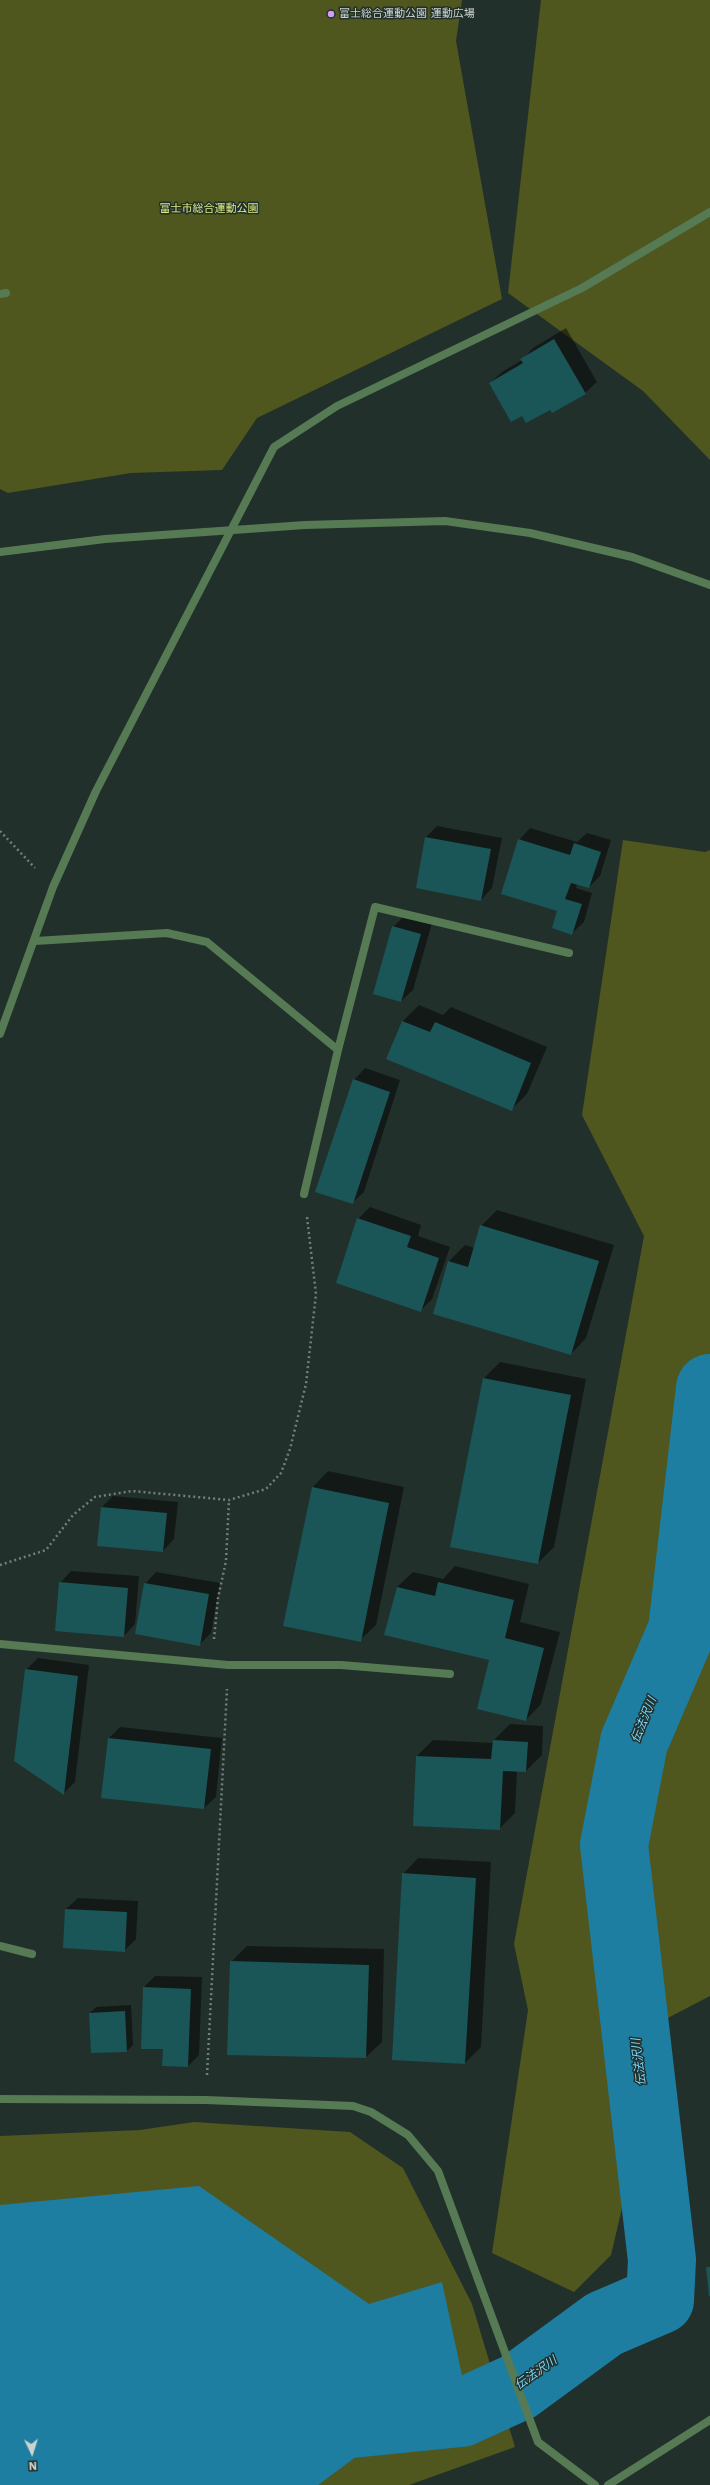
<!DOCTYPE html>
<html>
<head>
<meta charset="utf-8">
<style>
	body { margin:0 }
	#map { position:relative; width:710px; height:2485px; overflow:hidden; background:#22302b; font-family:"Work Sans",sans-serif }
	canvas { display:block }
	.north { position:absolute; left:12px; top:2433px; width:40px; height:40px; -webkit-text-stroke:3px #22302b; paint-order:stroke; rotate:176deg; font-size:11px; font-weight:700; line-height:16px; text-align:center; color:#cbd3d0 }
	.north::after { content:''; display:block; margin:auto; width:14px; height:18px; background:#cbd3d0; clip-path:polygon(50% 0,100% 100%,50% 72%,0 100%) }
</style>
</head>
<body>
<div id="map">
<canvas width="710" height="2485"></canvas>
<div class="north">N</div>
</div>
<script>
const context = document.querySelector('canvas').getContext('2d');
context.lineJoin = 'round';
function fill(path, color) { context.fillStyle = color; context.fill(path, 'evenodd'); }
const poly = rows => new Path2D(rows.map(r => 'M' + r).join(''));
function strokePath(path, color, width, dash) { context.strokeStyle = color; context.lineWidth = width; context.lineCap = dash ? 'butt' : 'round'; context.setLineDash(dash || []); context.stroke(path); }
function label(font, color, halo, rows, align = 'center') {
  context.font = font + ' "Work Sans","Noto Sans JP",sans-serif'; context.lineWidth = 3; context.setLineDash([]); context.textBaseline = 'middle'; context.strokeStyle = halo; context.fillStyle = color; for (const [text, x, y, turn = 0] of rows) {
    context.save(); context.translate(x, y); context.rotate((+turn || 0) * Math.PI / 180); context.textAlign = isNaN(turn) ? turn : align; if (halo) context.strokeText(text, 0, 0); context.fillText(text, 0, 0); context.restore();
  }
}
const green = poly([
	[0,0,462,0,456,41,502,299,257,418,222,470,131,473,8,493,0,489],
	[541,0,710,0,710,460,643,391,508,293],
	[623,840,705,852,710,850,710,1996,637,2034,646,2106,611,2255,574,2292,492,2253,528,2010,514,1944,644,1236,582,1115],
	[194,2122,350,2132,403,2168,472,2304,515,2447,409,2485,0,2485,0,2136,140,2130]
]);
const water = poly([
	[199,2186,369,2304,442,2282,475,2436,365,2443,318,2485,0,2485,0,2205]
]);
const shadow = poly([
	[566,328,597,382,585,393,550,408,522,415,490,383,502,372,522,360,533,348],
	[437,826,502,838,492,888,481,900,426,837],
	[530,828,577,842,587,833,611,840,600,876,589,887,577,884,576,888,592,893,584,922,572,933,519,840],
	[404,916,432,923,413,990,401,1001,393,927],
	[419,1005,443,1015,451,1007,547,1047,527,1094,511,1110,387,1058,403,1021],
	[365,1068,400,1080,364,1192,352,1203,354,1080],
	[370,1207,421,1225,418,1236,450,1247,432,1299,421,1310,358,1219],
	[497,1210,614,1245,586,1338,571,1354,434,1313,449,1261,465,1245,475,1248,481,1226],
	[500,1362,586,1379,554,1547,538,1563,451,1546,484,1378],
	[328,1471,404,1487,376,1625,360,1640,313,1487],
	[113,1496,178,1502,174,1539,163,1551,99,1545,102,1507],
	[455,1566,529,1584,520,1622,560,1632,541,1704,526,1720,490,1659,397,1587,413,1572,443,1579],
	[71,1571,139,1576,135,1624,124,1636,60,1583],
	[156,1572,220,1583,211,1633,199,1645,145,1584],
	[38,1658,89,1665,75,1782,64,1793,26,1670],
	[510,1724,543,1726,542,1755,526,1771,517,1770,515,1813,499,1829,417,1756,433,1740,493,1743,494,1740],
	[120,1727,222,1738,216,1797,204,1808,102,1797,109,1738],
	[418,1858,491,1862,481,2047,465,2063,403,1874],
	[78,1898,138,1901,136,1939,124,1951,66,1909],
	[247,1946,384,1949,382,2042,366,2057,231,1962],
	[155,1976,202,1977,199,2055,188,2066,164,2048,144,1987],
	[131,2005,133,2045,127,2051,90,2013,96,2007]
]);
const river = poly([
	[261,2485,342,2425,461,2413,518,2387,604,2324,660,2300,662,2260,614,1845,634,1742,682,1630,710,1388]
]);
const building = poly([
	[554,339,586,394,552,413,550,410,526,423,522,416,511,422,489,383,523,363,520,359],
	[425,837,491,849,481,901,416,888],
	[518,839,570,855,574,843,601,852,589,888,571,883,565,899,582,904,572,935,552,928,557,911,501,894],
	[392,926,421,934,401,1002,373,994],
	[402,1021,430,1032,435,1022,531,1063,512,1111,386,1059],
	[353,1079,390,1092,353,1204,315,1192],
	[357,1218,411,1236,407,1247,439,1258,421,1312,336,1283],
	[480,1225,599,1261,571,1355,433,1314,448,1261,468,1267],
	[483,1378,571,1395,538,1564,450,1547],
	[312,1487,389,1503,361,1642,283,1626],
	[101,1507,167,1513,163,1552,97,1546],
	[59,1582,128,1588,124,1637,55,1631],
	[438,1582,514,1600,505,1638,544,1648,526,1721,477,1709,489,1660,384,1635,397,1587,435,1596],
	[144,1583,209,1594,200,1646,135,1634],
	[25,1669,78,1676,64,1795,14,1761],
	[108,1738,211,1749,204,1809,101,1798],
	[493,1740,528,1742,526,1772,503,1771,500,1830,413,1826,416,1756,491,1759],
	[402,1873,476,1878,465,2064,392,2060],
	[65,1909,127,1912,125,1952,63,1948],
	[230,1961,369,1965,366,2058,227,2055],
	[143,1987,191,1989,188,2067,162,2066,163,2049,141,2049],
	[125,2011,127,2052,91,2053,89,2013],
	[706,2267,710,2267,710,2296,709,2296]
]);
const path = poly([
	[0,831,35,868],
	[0,1565,46,1550,73,1515,95,1497,132,1491,229,1500,266,1489,281,1473,290,1449,306,1384,316,1294,307,1217],
	[214,1639,218,1598,226,1561,229,1500],
	[207,2075,227,1689]
]);
const service = poly([
	[0,294,6,293]
]);
const minor = poly([
	[35,941,167,933,207,942,338,1050,304,1194],
	[0,1034,53,887,96,791,274,447,337,406,582,288,710,212],
	[338,1050,375,907,569,953],
	[0,1644,228,1665,341,1665,450,1674],
	[0,1946,32,1954],
	[0,2099,206,2100,353,2106,371,2112,408,2135,438,2171,538,2442,595,2485],
	[608,2485,710,2420]
]);
const tertiary = poly([
	[0,552,105,539,305,525,445,521,530,533,632,557,710,585]
]);
const markers = [
	[331,14,4,"#d69bf9"]
];
const poiNames = [
	["富士総合運動公園 運動広場",339,14]
];
const parkNames = [
	["富士市総合運動公園",209,209]
];
const waterNames = [
	["伝法沢川",644,1720,-68],
	["伝法沢川",639,2062,-97],
	["伝法沢川",536,2373,-35]
];
fill(green, '#4f561e');
fill(water, '#1d7ea1');
fill(shadow, '#0007');
strokePath(river, '#1d7ea1', 68);
fill(building, '#1a5558');
strokePath(path, '#747f7b', 2.5, [2, 3]);
strokePath(service, '#567a54', 8);
strokePath(minor, '#567a54', 8);
strokePath(tertiary, '#567a54', 8);
for (const [x, y, r, color] of markers) { const dot = new Path2D(); dot.arc(x, y, r, 0, 2 * Math.PI); context.fillStyle = color; context.fill(dot); strokePath(dot, '#22302b', 1.5); }
label('11px', '#cbd3d0', '#22302b', poiNames, 'left');
label('11px', '#dbe981', '#22302b', parkNames);
label('italic 12px', '#79d5fc', '#22302b', waterNames);
</script>
</body>
</html>
